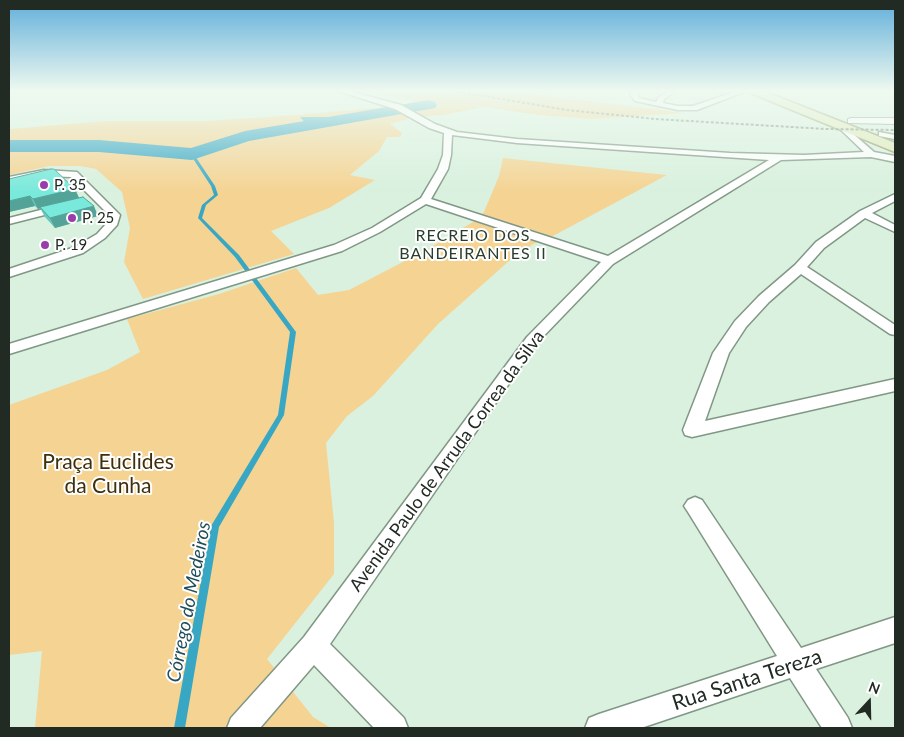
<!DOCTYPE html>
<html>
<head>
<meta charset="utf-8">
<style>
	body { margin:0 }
	#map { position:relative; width:904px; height:737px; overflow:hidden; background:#d9f1de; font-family:Lato,sans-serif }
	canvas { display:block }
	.frame { position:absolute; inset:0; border:10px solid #212a23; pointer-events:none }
	.north { position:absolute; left:844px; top:677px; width:50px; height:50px; -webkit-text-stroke:4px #fff; paint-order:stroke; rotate:21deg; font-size:14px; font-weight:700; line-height:20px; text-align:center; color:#212a23 }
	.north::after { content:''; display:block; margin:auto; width:18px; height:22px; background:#212a23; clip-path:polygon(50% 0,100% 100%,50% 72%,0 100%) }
</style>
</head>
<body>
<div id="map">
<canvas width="904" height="737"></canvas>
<div class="frame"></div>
<div class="north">N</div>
</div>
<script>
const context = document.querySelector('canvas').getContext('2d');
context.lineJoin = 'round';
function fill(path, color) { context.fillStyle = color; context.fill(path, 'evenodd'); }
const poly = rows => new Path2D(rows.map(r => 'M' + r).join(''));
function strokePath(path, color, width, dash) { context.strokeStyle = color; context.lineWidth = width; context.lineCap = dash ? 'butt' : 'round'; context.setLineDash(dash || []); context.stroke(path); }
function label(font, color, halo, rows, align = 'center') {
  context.font = font + ' Lato,sans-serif'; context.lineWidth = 4; context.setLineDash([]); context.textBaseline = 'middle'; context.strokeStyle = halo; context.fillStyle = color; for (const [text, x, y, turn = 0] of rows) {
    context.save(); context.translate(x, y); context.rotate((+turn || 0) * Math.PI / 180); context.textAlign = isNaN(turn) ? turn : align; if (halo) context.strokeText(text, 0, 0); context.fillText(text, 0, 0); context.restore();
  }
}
const green = poly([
	[356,90,527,90,526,93,685,113,592,119,538,115,484,107,444,115,414,117,390,124,402,133,400,137,387,137,379,151,350,175,375,180,329,208,271,231,294,254,143,299,124,262,130,228,122,192,96,169,80,166,49,166,9,175,9,129,107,121,206,121,297,115,406,105,414,102,411,100],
	[503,158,667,175,551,237,533,244,509,261,438,324,373,396,347,416,326,443,334,523,334,574,267,659,313,717,331,728,35,728,42,651,9,655,9,405,107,370,140,352,127,319,219,294,296,268,318,295,349,290,426,250,473,222,484,212,499,176]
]);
const water = poly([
	[389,108,403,111,339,120,327,126,310,128,300,117,332,117]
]);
const stream = poly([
	[191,153,193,153,215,186,218,195,206,205,202,218,239,255,296,332,284,415,219,527,185,728,174,728,211,526,278,415,290,332,235,257,198,218,202,205,214,195,211,186,190,154,191,153]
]);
const river = poly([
	[429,100,435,102,437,105,435,108,249,141,192,160,99,152,9,152,9,140,99,140,191,148,245,131,429,100]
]);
const minor = poly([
	[335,90,345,90,401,105,435,124,457,132,517,139,730,153,804,155,864,152,840,129,840,125,843,125,874,152,895,156,895,162,871,157,781,160,613,264,537,343,330,644,404,718,408,728,374,728,314,665,260,728,227,728,231,718,304,637,527,337,601,262,426,204,380,232,342,251,9,354,9,344,334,245,372,228,421,198,438,169,443,155,444,133,429,128,395,109,335,90],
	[452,135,517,143,769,160,608,256,431,199,448,169,451,155,452,135],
	[633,90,640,90,637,94,639,98,656,102,659,97,670,90,677,90,664,99,663,103,678,106,693,106,740,90,749,90,697,110,678,110,635,101,630,94,633,90],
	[879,132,895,135,895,139,879,136,879,132],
	[44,170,77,172,120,215,117,225,105,238,83,253,9,277,9,269,75,247,97,234,106,224,109,215,71,177,44,176,9,183,9,177,44,170],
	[895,194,895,201,872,213,895,225,895,232,865,218,824,248,807,267,895,325,895,335,890,334,801,274,769,302,746,327,729,353,705,421,895,379,895,391,692,437,685,435,683,430,713,353,735,321,759,296,795,265,816,242,860,211,895,194],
	[64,204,69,207,68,209,9,224,9,218,64,204],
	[695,497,702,500,801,648,895,617,895,643,816,669,848,718,852,728,822,728,790,678,641,728,585,728,589,718,599,714,777,656,688,512,684,506,688,500,695,497]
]);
const tertiary = poly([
	[851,118,895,118,895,124,848,123,848,119,851,118]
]);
const primary = poly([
	[747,90,761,90,895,143,895,152,748,92,747,90]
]);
const rail = poly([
	[448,90,567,110,655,119,826,129,895,130]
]);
const wall = poly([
	[51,169,75,189,79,198,98,216,55,228,45,217,40,208,38,209,35,206,9,212]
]);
const shadedWall = poly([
	[75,189,79,198,38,209,33,199],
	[30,196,35,206,9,212,9,201],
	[94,206,98,216,55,228,50,218]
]);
const building = poly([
	[51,169,54,169,75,189,33,199,30,196,9,201,9,179,51,169],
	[83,197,94,206,50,218,40,207,83,197]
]);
const markers = [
	[44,185,5,"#983eaa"],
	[72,218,5,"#983eaa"],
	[45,245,5,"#983eaa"]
];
const farPoinames = [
	["P. 35",54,185],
	["P. 25",82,218],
	["P. 19",55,245]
];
const farNeighbourhoodnames = [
	["RECREIO DOS",473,236],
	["BANDEIRANTES II",473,254]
];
const streetNames = [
	["Avenida Paulo de Arruda Correa da Silva",447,461,-54]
];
const waterNames = [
	["Córrego do Medeiros",189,602,-79]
];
const nearParknames = [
	["Praça Euclides",108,462],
	["da Cunha",108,486]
];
const nearStreetnames = [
	["Rua Santa Tereza",747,680,-18]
];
fill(green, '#f5d392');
fill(water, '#38a7c4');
fill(stream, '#38a7c4');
fill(river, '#38a7c4');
strokePath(minor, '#819785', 3);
strokePath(tertiary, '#819785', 2);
strokePath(primary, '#919d67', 3);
fill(minor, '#fff');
fill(tertiary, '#fff');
fill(primary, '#e1e9ba');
strokePath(rail, '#77877a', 2, [3, 2]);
fill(wall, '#67c8bc');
fill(shadedWall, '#54a399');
fill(building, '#78e9db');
strokePath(building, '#54a399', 1);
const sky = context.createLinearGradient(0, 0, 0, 193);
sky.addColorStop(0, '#61afda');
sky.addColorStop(0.47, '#eef9f0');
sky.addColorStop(1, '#eef9f000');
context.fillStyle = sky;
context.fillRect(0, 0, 904, 193);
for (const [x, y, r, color] of markers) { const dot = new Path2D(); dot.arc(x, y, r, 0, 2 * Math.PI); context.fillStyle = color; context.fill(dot); strokePath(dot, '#fff', 2); }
label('15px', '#212a23', '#fff', farPoinames, 'left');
context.letterSpacing = '1px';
label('16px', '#293d2e', '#fff', farNeighbourhoodnames);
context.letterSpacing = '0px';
label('18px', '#212a23', '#fff', streetNames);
label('italic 19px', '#1f4e5a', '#fff', waterNames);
label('21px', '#3f2f0d', '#fff', nearParknames);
label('21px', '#212a23', '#fff', nearStreetnames);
</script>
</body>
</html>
